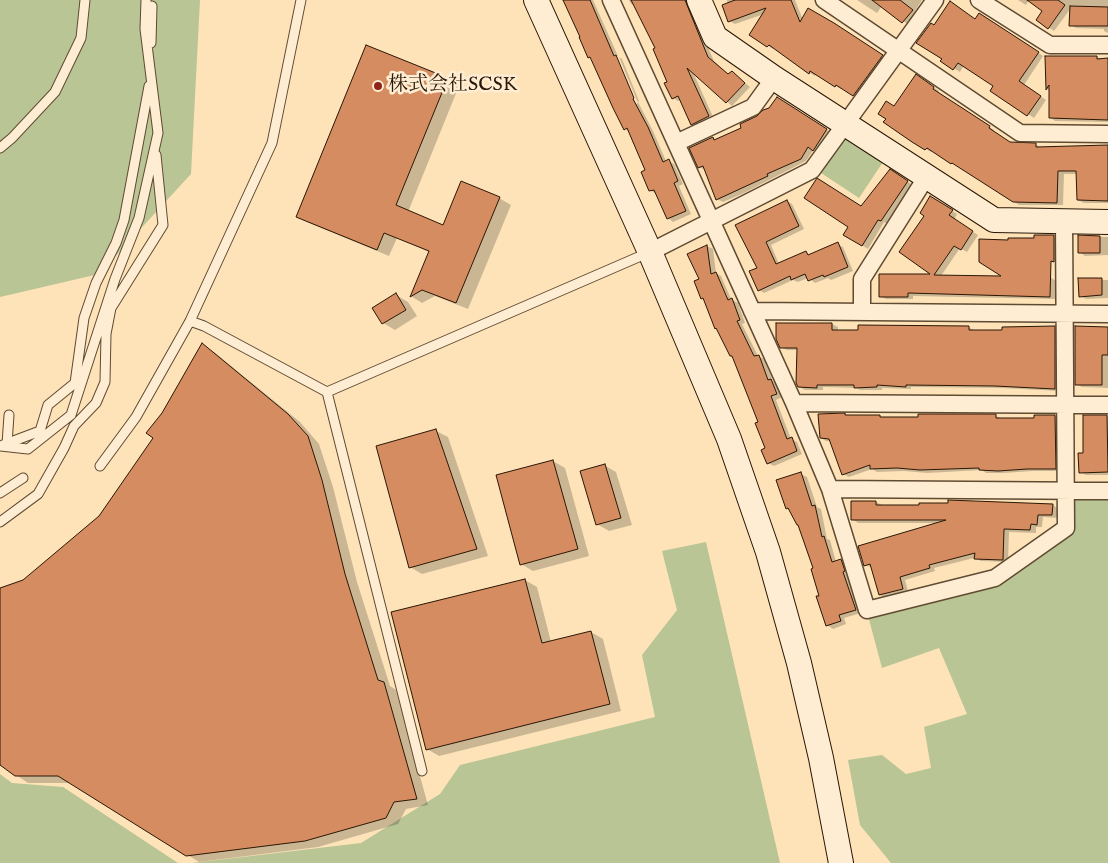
<!DOCTYPE html>
<html>
<head>
<meta charset="utf-8">
<style>
	body { margin:0 }
	canvas { display:block; background:#fee3b9 }
</style>
</head>
<body>
<canvas width="1108" height="863"></canvas>
<script>
const context = document.querySelector('canvas').getContext('2d');
context.lineJoin = 'round';
function fill(path, color) { context.fillStyle = color; context.fill(path, 'evenodd'); }
const poly = rows => new Path2D(rows.map(r => 'M' + r).join(''));
function strokePath(path, color, width, dash) { context.strokeStyle = color; context.lineWidth = width; context.lineCap = dash ? 'butt' : 'round'; context.setLineDash(dash || []); context.stroke(path); }
function label(font, color, halo, rows, align = 'center') {
  context.font = font + ' "IM FELL English","Noto Serif JP",serif'; context.lineWidth = 5; context.setLineDash([]); context.textBaseline = 'middle'; context.strokeStyle = halo; context.fillStyle = color; for (const [text, x, y, turn = 0] of rows) {
    context.save(); context.translate(x, y); context.rotate((+turn || 0) * Math.PI / 180); context.textAlign = isNaN(turn) ? turn : align; if (halo) context.strokeText(text, 0, 0); context.fillText(text, 0, 0); context.restore();
  }
}
const green = poly([
	[0,0,200,0,191,174,99,274,0,297],
	[845,124,889,153,859,198,818,171],
	[1067,492,1108,493,1108,863,891,863,860,825,848,760,882,755,906,774,931,768,924,727,967,714,939,648,882,668,867,612,997,582,1068,530],
	[706,542,780,863,192,863,361,843,440,794,460,765,655,717,642,655,677,610,662,551],
	[0,774,12,783,63,787,178,863,0,863]
]);
const shadow = poly([
	[564,0,593,0,618,56,615,56,636,104,638,103,619,57,622,59,639,101,638,102,653,131,666,161,668,161,674,164,683,184,679,186,691,214,673,222,668,218,656,194,650,190,646,170,630,132,625,129,592,58,589,57],
	[629,0,687,0,714,61,729,75,732,72,750,87,732,106,692,70,714,119,698,127,692,124,681,100,678,101,673,98,657,49,636,6,631,4],
	[727,0,795,0,803,20,840,28,888,59,859,98,842,88,841,89,816,74,815,76,810,73,774,48,773,49,750,35,764,14,735,24,729,21],
	[857,0,922,0,915,11,918,14,909,25,882,6,877,13],
	[1018,0,1029,0,1026,5],
	[1029,0,1108,0,1108,33,1104,31,1104,29,1076,28,1071,25,1071,8,1054,31,1048,27,1044,11],
	[985,18,1043,56,1024,85,1046,100,1034,118,992,90,995,86,964,65,960,72,942,61,944,58,934,26],
	[367,47,447,80,459,86,408,212,444,226,461,183,499,198,511,205,468,309,435,296,422,303,411,296,429,252,397,238,389,256,309,223,297,217],
	[1097,57,1102,60,1108,59,1108,122,1055,121,1050,117,1050,91,1047,89,1047,58],
	[922,79,939,91,938,93,994,130,993,132,1010,143,1035,144,1041,148,1108,147,1108,203,1084,203,1078,200,1078,174,1064,174,1063,205,1019,205,933,150,931,152,926,149,895,108],
	[777,98,832,133,820,153,814,149,806,161,744,193,723,202,717,199,705,170,699,167,713,138,717,140,743,129,770,109],
	[890,171,913,185,887,224,884,222,868,249,844,234,862,208],
	[930,197,957,214,954,220,978,235,967,252,960,248,941,276,1005,278,1009,241,1054,237,1059,240,1060,261,1047,262,1050,277,1056,281,1055,299,913,296,913,299,886,299,880,296,934,275,926,215],
	[787,201,792,204,804,229,771,245,779,264,806,253,810,255,837,244,843,247,853,271,831,280,828,278,815,283,808,278,798,282,793,280,764,293,759,290,759,268,737,225],
	[1079,236,1108,237,1108,255,1085,256,1079,252],
	[707,246,713,249,716,273,721,276,731,299,738,303,745,323,742,324,758,356,764,359,773,381,777,384,782,397,776,400,791,439,797,442,802,454,774,466,768,463,766,449,759,422,734,357,731,356,718,329,716,328,705,300,702,298,700,280,689,254],
	[1079,280,1108,280,1108,298,1086,299,1080,296],
	[396,295,408,302,417,316,395,330,383,323],
	[777,324,832,324,838,327,838,332,968,327,974,330,1003,331,1054,327,1060,330,1060,391,1002,388,911,387,911,389,882,388,882,390,860,390,856,388,823,387,823,390,805,390,799,387,798,350,787,350,781,347],
	[1108,328,1108,388,1082,387,1076,384],
	[203,345,214,352,300,422,319,444,333,487,357,582,390,686,396,690,428,805,406,809,398,824,318,847,199,862,70,783,28,783,0,764,0,589,24,581,100,517,154,437,163,413],
	[819,415,880,416,883,418,996,416,1002,419,1036,419,1055,416,1061,419,1061,471,1033,471,1004,473,986,473,982,470,927,473,904,471,877,472,872,469,849,477,843,474,832,441,826,441,821,438],
	[1108,416,1108,475,1086,475,1080,472,1084,454,1085,417],
	[436,431,448,437,488,556,422,574,410,567],
	[553,461,565,468,589,556,533,571,521,564],
	[604,465,616,472,632,525,609,531,597,524],
	[801,474,807,477,817,507,821,509,827,539,830,540,836,562,841,561,847,564,861,613,844,618,846,624,833,629,827,625,814,569,800,525,791,511,787,508],
	[852,502,876,502,882,505,1053,505,1058,509,1058,518,1043,517,1042,527,1036,527,1036,533,1009,532,1008,562,981,561,974,558,934,568,935,571,905,580,908,591,886,598,880,595,873,568,865,565,939,523,858,523,852,519],
	[525,580,537,587,551,642,591,632,603,639,621,711,439,756,427,749]
]);
const building = poly([
	[563,0,590,0,614,56,616,55,634,98,633,99,648,127,663,162,669,159,678,181,674,183,686,211,667,219,654,190,649,191,641,172,645,170,627,128,624,130,613,108,590,57,588,58,579,37,580,37,563,0],
	[631,0,685,0,708,57,728,74,732,71,745,83,726,103,687,68,709,116,691,125,678,96,672,99,664,83,667,82,653,49,655,48,631,0],
	[735,0,791,0,800,22,808,8,834,23,883,55,853,96,836,85,835,87,810,71,809,74,769,45,767,47,749,35,766,8,728,22,722,5,735,0],
	[872,0,900,0,913,10,902,23,872,0],
	[1027,0,1058,0,1065,5,1048,29,1036,20,1042,11,1027,0],
	[950,1,975,19,979,13,1039,52,1019,81,1041,96,1027,116,990,91,993,86,958,63,953,70,940,61,942,59,916,43,931,23,934,25,950,1],
	[1070,6,1108,7,1108,26,1069,26,1070,6],
	[366,45,448,78,396,205,443,225,461,181,500,197,456,303,422,290,410,297,429,251,384,233,377,250,296,217,366,45],
	[1045,56,1097,56,1097,59,1108,58,1108,120,1049,118,1049,85,1046,90,1045,56],
	[916,74,934,87,933,89,990,126,989,128,1010,142,1036,143,1036,147,1108,145,1108,201,1077,200,1076,171,1058,171,1057,203,1013,202,952,163,951,164,927,148,925,150,912,142,883,122,886,119,878,114,886,101,894,106,916,74],
	[777,97,827,129,813,151,808,147,801,159,767,174,768,176,716,200,703,166,698,168,689,148,713,137,714,140,741,128,740,124,757,116,763,110,769,108,777,97],
	[890,169,908,181,881,221,878,220,862,246,843,235,848,227,804,198,817,178,861,206,890,169],
	[930,196,953,210,949,215,973,231,961,250,954,246,934,275,1001,276,979,262,979,239,1008,240,1008,238,1034,238,1034,235,1054,235,1054,262,1051,261,1050,297,908,293,908,297,879,297,879,274,930,274,899,252,924,216,920,213,930,196],
	[787,200,799,226,766,242,776,264,806,251,808,255,838,242,848,267,824,277,823,275,808,281,805,274,791,280,790,276,758,291,749,271,757,268,735,225,787,200],
	[1078,235,1100,236,1100,253,1078,253,1078,235],
	[707,245,711,274,716,272,728,300,732,298,740,320,737,321,754,356,759,355,768,380,771,379,777,394,771,396,787,439,792,437,797,451,767,464,761,450,765,448,755,423,758,422,732,356,730,356,716,328,715,329,703,298,701,299,694,281,699,279,687,254,707,245],
	[1078,278,1102,278,1102,295,1079,297,1078,278],
	[396,293,406,310,382,324,372,308,396,293],
	[776,323,832,323,832,330,858,330,858,325,969,326,969,330,1002,330,1002,327,1055,326,1055,389,995,386,906,385,906,387,877,385,877,387,854,388,854,385,817,385,817,388,798,387,796,383,797,348,780,348,776,339,776,323],
	[1075,326,1108,327,1108,355,1102,355,1102,385,1075,385,1075,326],
	[202,343,288,414,308,436,322,480,345,574,378,680,384,682,417,799,394,802,386,818,305,841,186,856,58,776,15,776,0,765,0,588,23,580,99,516,153,438,146,433,162,413,202,343],
	[845,413,845,415,880,415,880,417,918,417,918,414,996,414,996,418,1034,418,1034,415,1055,415,1056,469,1027,469,998,471,979,470,979,468,920,470,897,468,870,469,870,465,842,475,829,439,820,438,818,414,845,413],
	[1083,415,1107,415,1108,472,1079,473,1078,453,1083,453,1083,415],
	[436,429,477,549,409,568,376,446,436,429],
	[553,460,578,549,520,565,496,475,553,460],
	[605,464,621,518,596,525,580,471,605,464],
	[801,472,812,506,815,505,822,537,824,536,832,562,841,559,845,571,843,572,856,610,839,615,841,621,826,626,816,596,819,596,811,569,813,568,798,525,797,525,788,508,786,509,776,480,801,472],
	[948,500,1053,504,1052,515,1038,515,1037,525,1031,524,1030,530,1004,529,1003,560,974,559,975,553,929,565,930,568,900,577,903,589,879,595,870,564,864,566,858,546,946,520,851,520,851,501,876,501,876,505,919,505,919,503,948,503,948,500],
	[525,579,542,643,591,631,610,704,426,750,391,612,525,579]
]);
const lane = poly([
	[151,43,152,6],
	[0,148,12,138,55,92,81,38,85,0],
	[190,321,204,326,327,392,650,252],
	[327,392,422,771],
	[7,444,9,415],
	[3,445,40,431,48,405,75,383,84,318,96,283,116,243,124,220,149,86],
	[0,446,28,449,71,415,115,279,139,218,158,133,145,29,146,0],
	[100,466,136,417,190,321,272,143,301,0],
	[0,493,23,478],
	[0,522,38,494,64,448,74,426,96,403,105,382,106,334,111,308,163,225,156,155]
]);
const street = poly([
	[611,0,794,403,830,489,867,610,995,578,1066,528,1064,221],
	[824,0,1020,133,1108,134],
	[979,0,1050,45,1108,45],
	[676,143,753,107,774,78],
	[650,252,812,170,935,0],
	[752,311,1108,314],
	[862,312,862,279,927,176],
	[794,403,1108,405],
	[830,489,1108,491]
]);
const secondary = poly([
	[536,0,650,252,729,439,768,552,799,663,821,758,841,863],
	[699,0,715,37,774,78,994,220,1108,222]
]);
const markers = [
	[378,86,5,"#8f2418"]
];
const poiNames = [
	["株式会社SCSK",388,86]
];
fill(green, '#b9c594');
fill(shadow, '#0003');
fill(building, '#d48c60');
strokePath(building, '#2a1705', 1);
strokePath(lane, '#5f4a32', 11);
strokePath(street, '#5f4a32', 19);
strokePath(secondary, '#2a1705', 26);
strokePath(lane, '#feedd2', 9);
strokePath(street, '#feedd2', 16);
strokePath(secondary, '#feedd2', 24);
for (const [x, y, r, color] of markers) { const dot = new Path2D(); dot.arc(x, y, r, 0, 2 * Math.PI); context.fillStyle = color; context.fill(dot); strokePath(dot, '#feedd2', 2); }
label('20px', '#2a1705', '#feedd2', poiNames, 'left');
</script>
</body>
</html>
